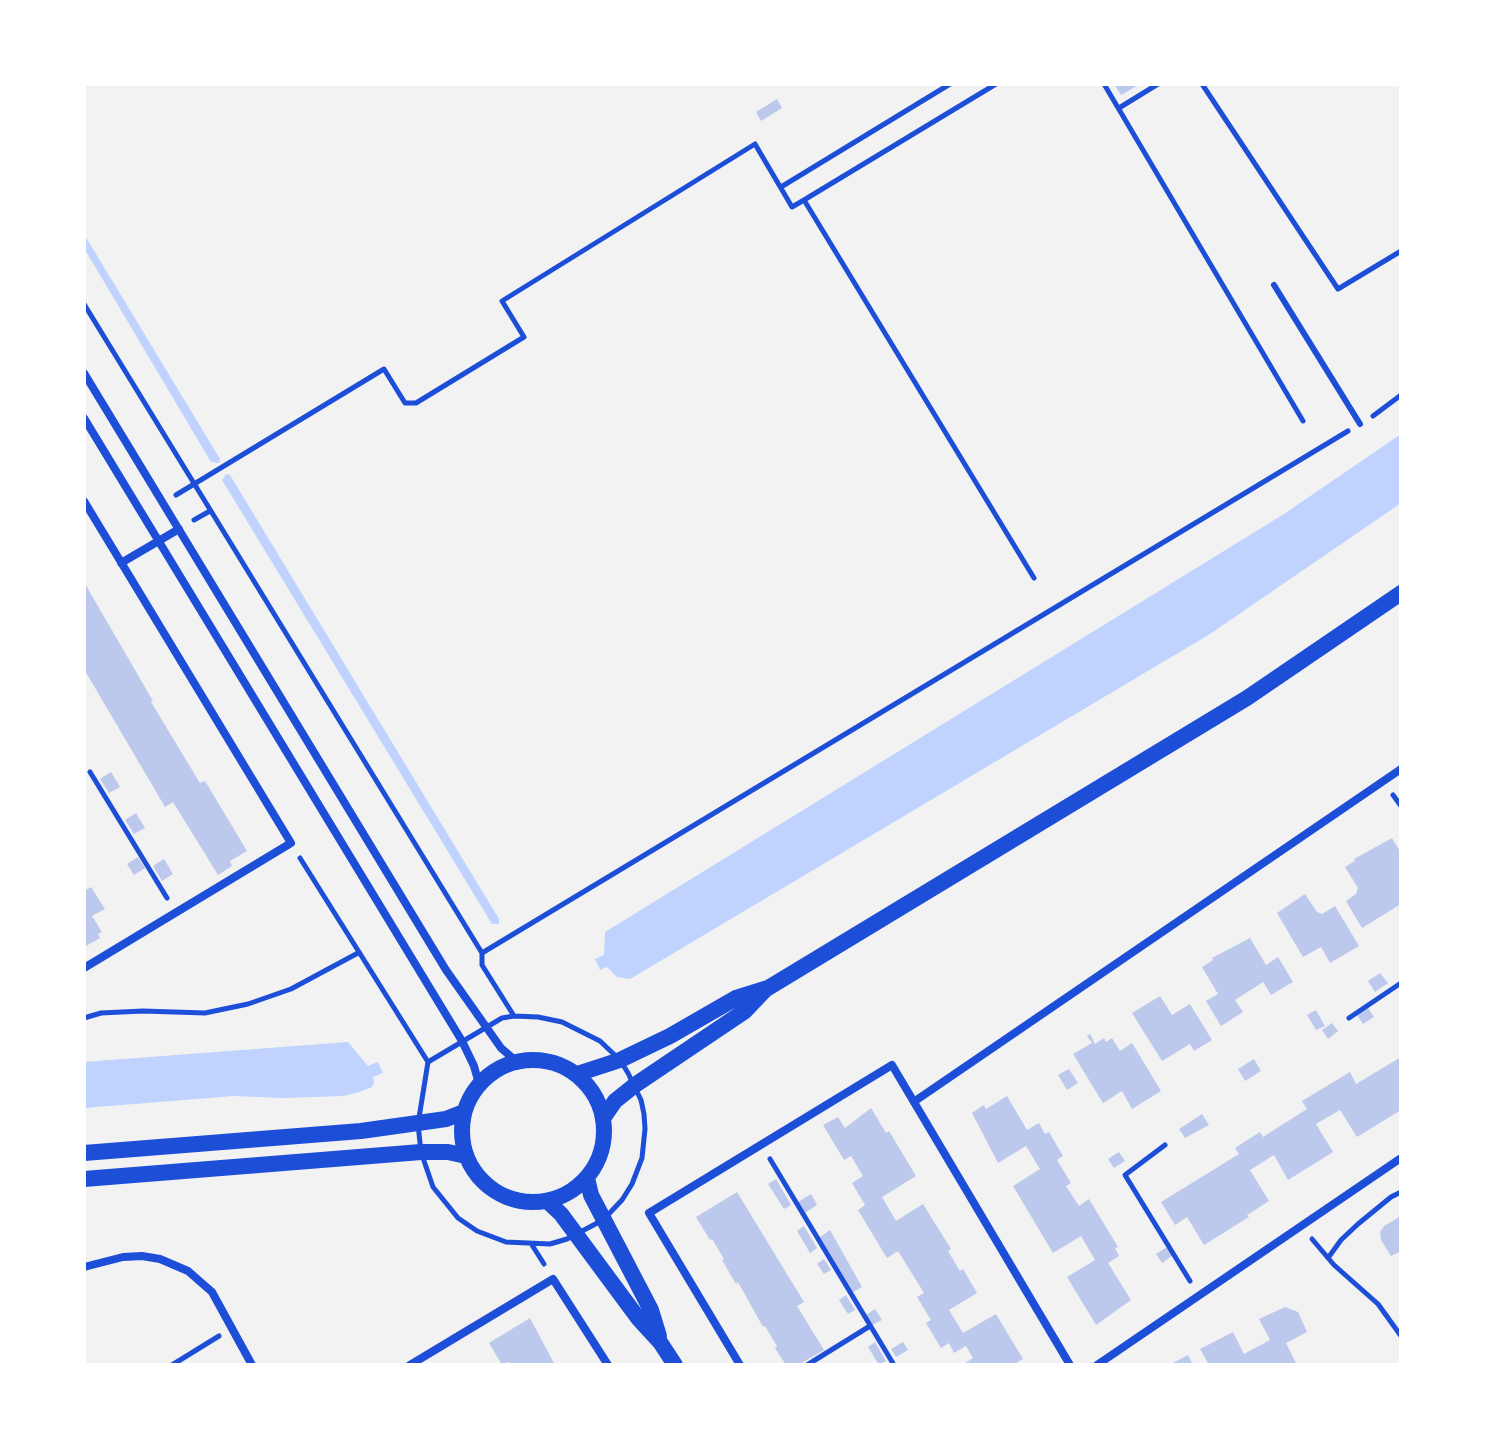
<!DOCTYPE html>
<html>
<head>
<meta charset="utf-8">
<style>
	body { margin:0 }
	#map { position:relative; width:1485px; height:1449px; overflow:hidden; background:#f2f2f2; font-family:"Alegreya Sans",sans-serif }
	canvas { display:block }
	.frame { position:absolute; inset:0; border:86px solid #fff; pointer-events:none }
</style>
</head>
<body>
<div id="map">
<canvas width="1485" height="1449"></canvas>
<div class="frame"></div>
</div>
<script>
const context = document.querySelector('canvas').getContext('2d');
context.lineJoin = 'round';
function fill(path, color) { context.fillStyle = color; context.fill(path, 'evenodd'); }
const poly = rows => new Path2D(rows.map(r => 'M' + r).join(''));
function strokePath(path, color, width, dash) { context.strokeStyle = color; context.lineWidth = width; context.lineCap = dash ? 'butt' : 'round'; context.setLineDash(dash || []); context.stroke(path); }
const water = poly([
	[84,234,220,459,219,463,211,462,84,248],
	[1401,434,1401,503,1210,634,630,979,617,977,607,967,600,970,595,959,604,955,605,932,1284,514],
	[226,474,230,475,499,919,499,924,492,924,222,480],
	[348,1042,368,1066,378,1062,383,1073,373,1077,374,1083,372,1087,359,1092,344,1096,283,1098,234,1096,84,1108,84,1062]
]);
const building = poly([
	[1114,84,1140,84,1121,95],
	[777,99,782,108,761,121,756,112],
	[84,582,153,701,151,702,200,783,205,781,247,851,230,861,232,866,218,875,173,802,165,807,84,669],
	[111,772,120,787,109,793,100,779],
	[136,813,145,828,134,834,125,820],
	[1392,838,1401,853,1401,904,1362,928,1346,901,1356,894,1358,888,1345,867,1355,861,1354,859],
	[138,857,145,868,134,875,127,864],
	[164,859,173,874,162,881,153,866],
	[91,887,105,909,92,916,102,932,98,934,100,938,86,946,84,942,84,891],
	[1305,894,1317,912,1322,914,1335,906,1359,946,1330,963,1321,947,1303,957,1277,913],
	[1250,938,1266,965,1278,957,1293,982,1271,995,1263,982,1235,1000,1243,1012,1221,1026,1206,1001,1218,994,1202,967,1213,960,1212,958],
	[1380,973,1388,983,1375,992,1368,981],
	[1160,996,1172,1015,1190,1004,1212,1040,1194,1051,1190,1044,1162,1061,1132,1013],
	[1368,1008,1374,1017,1363,1024,1357,1015],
	[1316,1010,1325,1026,1316,1030,1307,1015],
	[1332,1023,1338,1031,1328,1039,1322,1030],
	[1090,1034,1095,1044,1104,1038,1106,1042,1112,1038,1120,1051,1132,1043,1161,1091,1132,1109,1122,1091,1103,1103,1073,1054,1092,1043,1087,1036],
	[1401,1057,1401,1110,1357,1137,1340,1110,1316,1124,1333,1152,1288,1180,1274,1155,1250,1170,1269,1201,1247,1215,1249,1217,1204,1245,1187,1217,1175,1225,1161,1202,1239,1154,1235,1148,1260,1132,1263,1137,1307,1109,1302,1101,1350,1072,1356,1084],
	[1254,1059,1261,1071,1245,1081,1238,1069],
	[1069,1069,1078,1083,1067,1090,1058,1075],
	[1007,1096,1027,1130,1039,1123,1045,1134,1049,1132,1063,1156,1057,1160,1071,1183,1066,1186,1079,1206,1089,1199,1118,1247,1115,1248,1119,1256,1108,1263,1131,1300,1096,1325,1067,1277,1095,1260,1081,1236,1053,1253,1013,1186,1040,1169,1026,1146,998,1163,972,1113,984,1105,986,1109],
	[871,1108,886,1133,889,1131,916,1176,882,1197,896,1221,923,1204,951,1249,948,1251,960,1271,963,1269,977,1293,949,1310,963,1333,996,1314,1023,1359,1013,1365,962,1365,973,1358,966,1346,954,1353,949,1343,941,1348,926,1323,931,1320,917,1297,924,1293,898,1251,887,1258,858,1210,865,1205,852,1183,863,1176,851,1156,844,1160,823,1125,838,1117,845,1128],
	[1202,1114,1209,1125,1185,1138,1179,1129],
	[1119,1152,1125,1161,1114,1168,1108,1159],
	[776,1179,791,1205,784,1209,768,1184],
	[737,1192,804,1302,797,1306,824,1350,798,1365,786,1365,775,1348,777,1346,765,1326,763,1327,738,1282,736,1284,722,1260,724,1259,712,1239,710,1240,696,1217],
	[811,1194,817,1205,805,1213,798,1202],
	[1401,1216,1401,1251,1391,1256,1381,1240,1380,1232,1384,1226],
	[804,1226,817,1248,810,1253,797,1231],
	[830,1230,862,1287,853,1292,820,1237],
	[1167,1247,1172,1256,1162,1263,1156,1254],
	[824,1259,831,1270,824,1274,817,1264],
	[846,1295,855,1310,848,1314,839,1300],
	[1285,1307,1298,1312,1307,1332,1286,1343,1297,1365,1209,1365,1200,1349,1233,1332,1244,1354,1270,1340,1259,1319],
	[875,1309,882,1320,872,1325,866,1315],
	[530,1318,555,1365,511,1365,509,1362,502,1365,489,1343],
	[875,1342,886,1361,879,1365,868,1347],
	[903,1342,908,1350,896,1357,891,1349],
	[1188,1355,1193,1365,1169,1365]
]);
const path = poly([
	[1104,84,1303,421],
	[1202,84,1338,289,1401,251],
	[1119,108,1158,84],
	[781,187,950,84],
	[804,200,996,84],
	[84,304,482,953,482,965,514,1016],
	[1373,416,1401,395],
	[176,495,384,369,405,403,416,403,524,337,502,301,755,144,792,207,804,200,1034,578],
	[194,520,210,511],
	[90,772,167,898],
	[1393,795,1401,806],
	[300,858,428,1062],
	[482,953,1348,431],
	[514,1016,538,1017,562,1022,600,1041,620,1060,628,1073,641,1100,644,1114,645,1129,642,1158,632,1184,622,1200,603,1220,567,1239,550,1244,506,1242,477,1231,458,1218,433,1187,421,1152,418,1124,428,1062,502,1018,514,1016],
	[84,1018,101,1013,143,1011,205,1013,248,1004,291,989,358,953],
	[1349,1018,1401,983],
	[1165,1145,1125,1175,1190,1281],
	[770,1159,894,1365],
	[1312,1239,1334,1265,1378,1304,1401,1336],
	[532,1245,544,1264],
	[1328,1258,1341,1240,1358,1224,1391,1197,1401,1192],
	[172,1365,219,1336],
	[807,1365,870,1326]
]);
const service = poly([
	[1274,285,1360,424]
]);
const minor = poly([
	[84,373,446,970,501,1048,516,1061],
	[84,418,462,1041,474,1066,479,1084],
	[84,501,291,843,84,968],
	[121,563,179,529],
	[915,1101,1401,769],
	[84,1267,123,1257,142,1256,160,1259,188,1271,212,1292,252,1365],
	[410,1365,553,1279,608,1365],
	[740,1365,649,1213,892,1065,1070,1365],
	[1097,1365,1401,1158]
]);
const secondary = poly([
	'462 1131a71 71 0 1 1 142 0a71 71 0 1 1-142 0Z',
	[577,1074,620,1060,670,1036,736,998,768,988,1247,698,1401,593],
	[604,1117,615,1101,635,1085,745,1011,765,990],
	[84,1153,361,1131,446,1119,464,1112],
	[587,1178,591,1195,651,1310,659,1336],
	[84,1179,421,1152,448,1152,466,1156],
	[547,1201,561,1214,638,1318,660,1342,675,1365]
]);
fill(water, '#bfd3fe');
fill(building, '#bdc9ec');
strokePath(path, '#1d4ed8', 5);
strokePath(service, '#1d4ed8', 6);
strokePath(minor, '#1d4ed8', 8);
strokePath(secondary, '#1d4ed8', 16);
</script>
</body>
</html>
